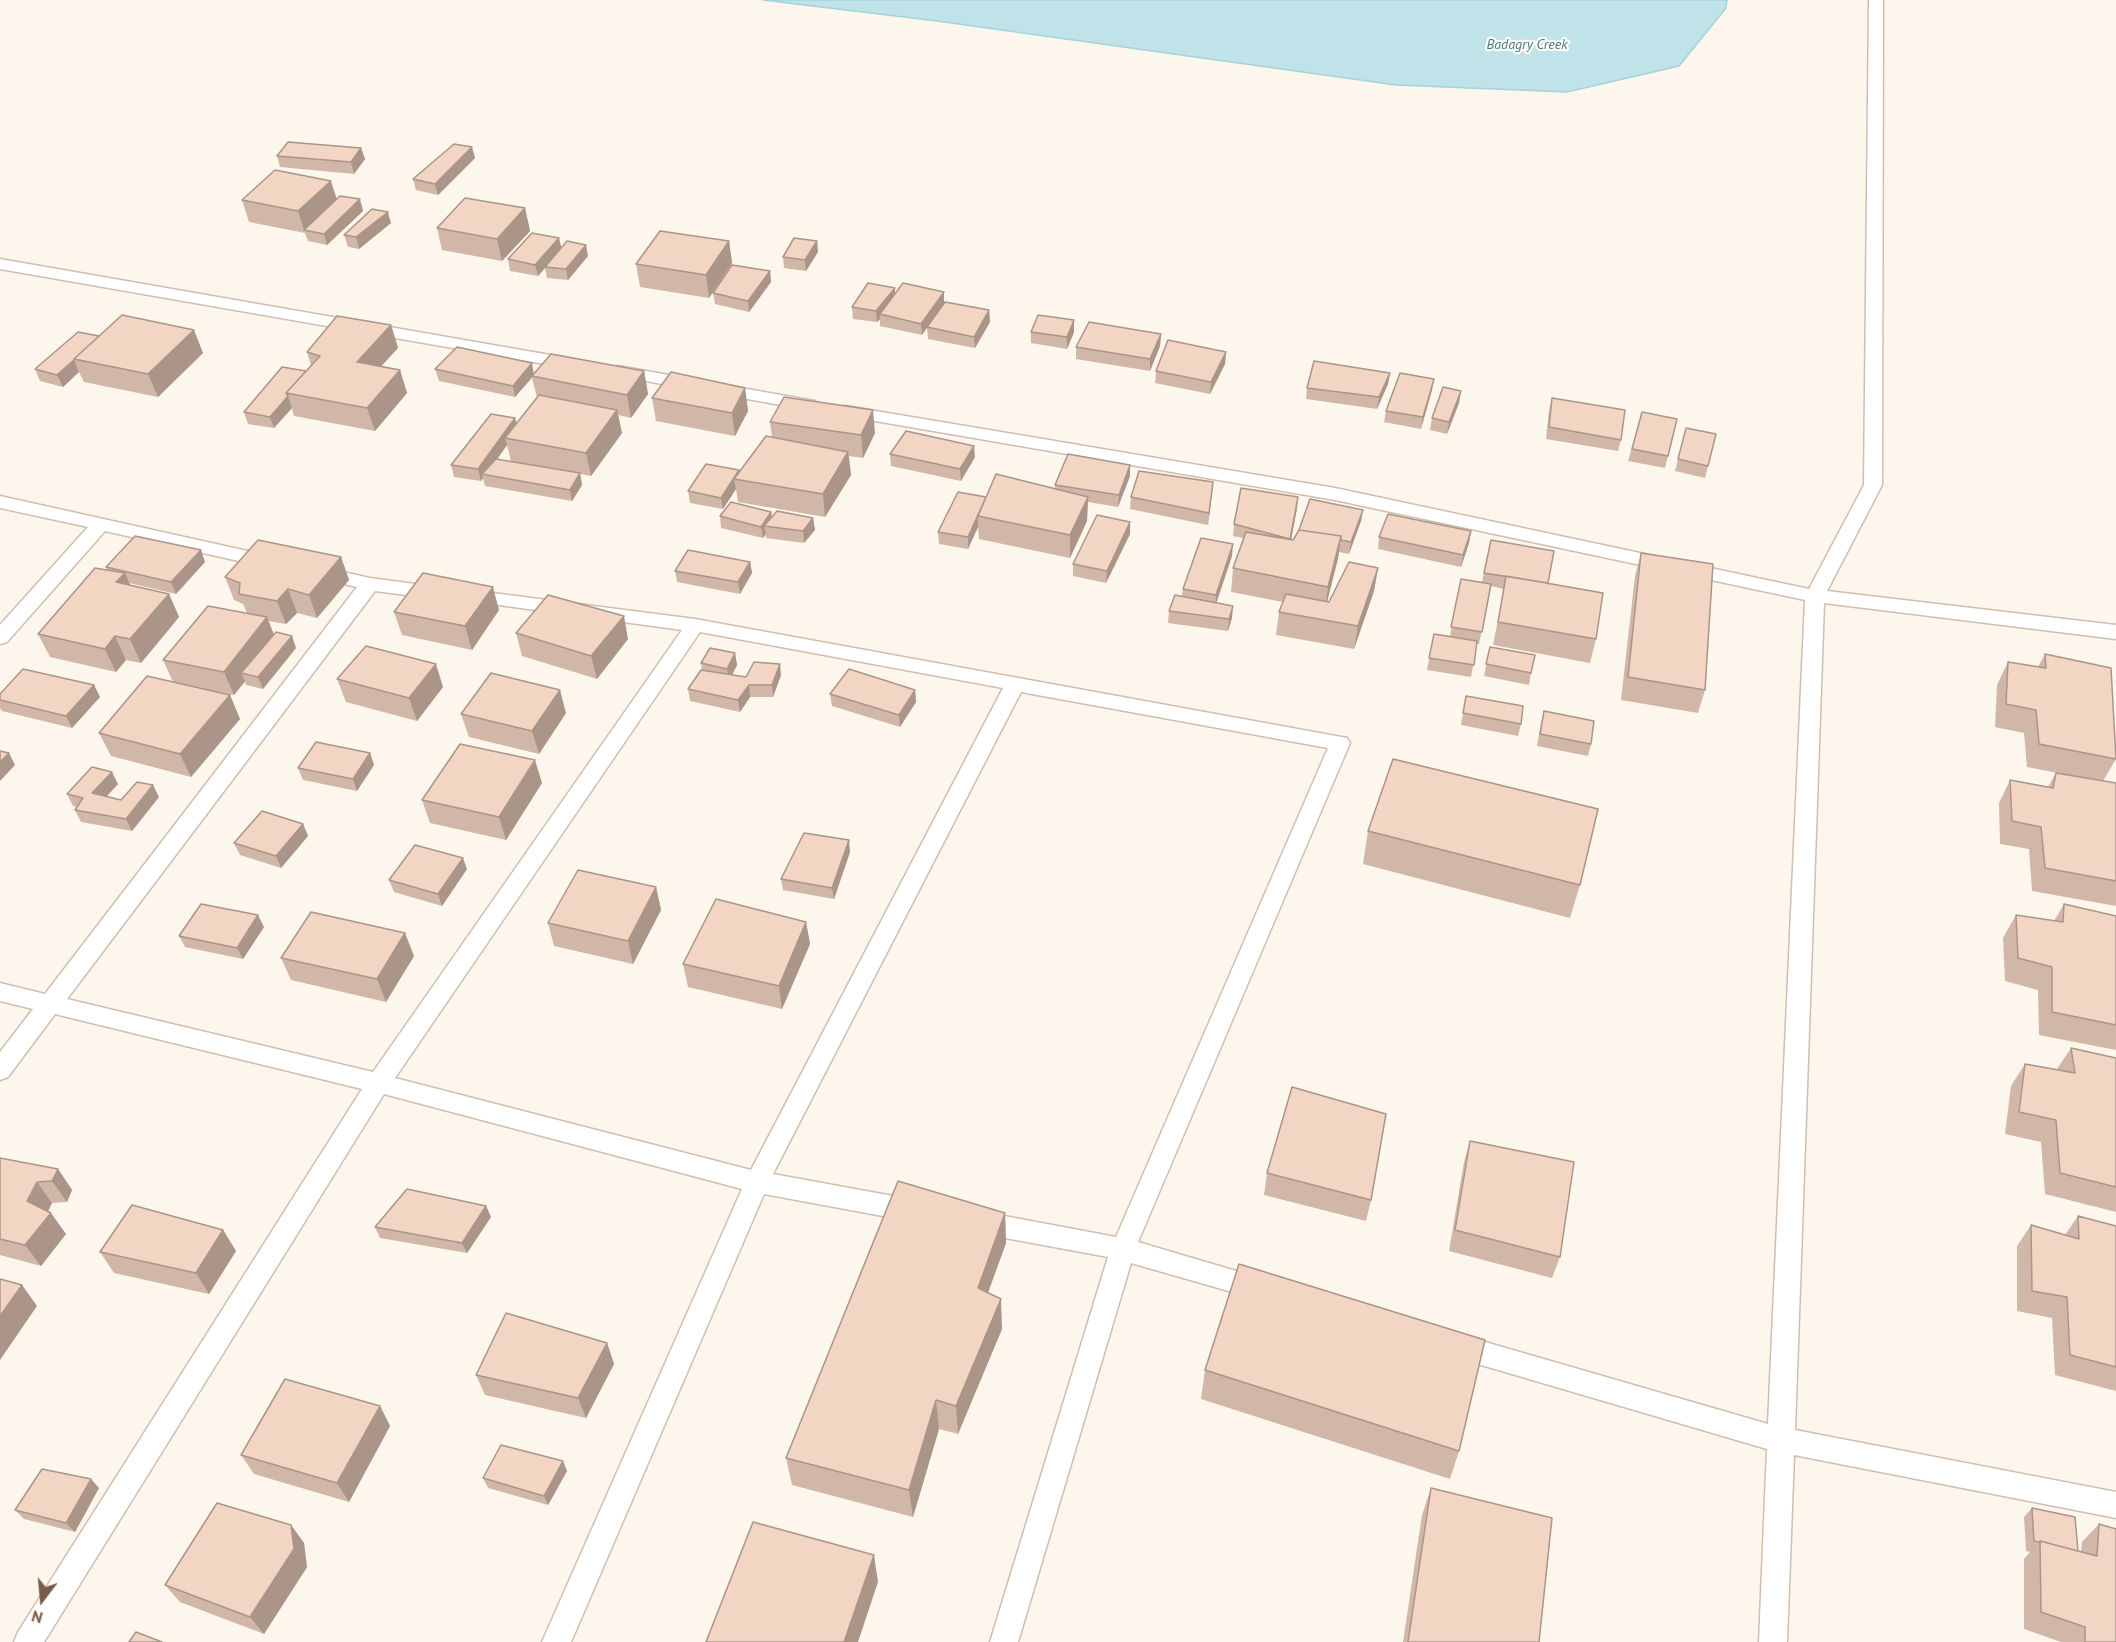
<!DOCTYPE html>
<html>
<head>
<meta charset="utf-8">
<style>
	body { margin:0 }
	#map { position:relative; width:2116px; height:1642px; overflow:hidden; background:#fdf6ec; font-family:"PT Sans",sans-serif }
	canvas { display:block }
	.north { position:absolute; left:12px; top:1570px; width:60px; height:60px; -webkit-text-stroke:4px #fffaf3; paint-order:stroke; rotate:196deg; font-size:16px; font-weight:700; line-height:24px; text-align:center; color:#7a5c4d }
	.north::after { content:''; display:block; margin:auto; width:21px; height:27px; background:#7a5c4d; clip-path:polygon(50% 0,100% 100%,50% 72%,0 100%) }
</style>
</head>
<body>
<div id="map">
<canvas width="2116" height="1642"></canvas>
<div class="north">N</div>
</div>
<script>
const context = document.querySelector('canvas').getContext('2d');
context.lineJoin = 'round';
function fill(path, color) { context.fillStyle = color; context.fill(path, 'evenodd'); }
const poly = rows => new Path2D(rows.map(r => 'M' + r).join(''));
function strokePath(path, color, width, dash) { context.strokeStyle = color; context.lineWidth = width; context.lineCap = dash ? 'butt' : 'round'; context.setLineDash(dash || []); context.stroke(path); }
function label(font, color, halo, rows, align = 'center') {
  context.font = font + ' "PT Sans",sans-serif'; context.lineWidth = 4.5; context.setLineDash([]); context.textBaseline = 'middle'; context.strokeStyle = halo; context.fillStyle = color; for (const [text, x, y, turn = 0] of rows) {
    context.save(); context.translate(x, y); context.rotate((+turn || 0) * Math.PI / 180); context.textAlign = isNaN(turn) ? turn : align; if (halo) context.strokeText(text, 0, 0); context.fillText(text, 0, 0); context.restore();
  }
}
const water = poly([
	[763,0,1727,0,1726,8,1679,66,1567,92,1396,85,937,21,763,0]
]);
const service = poly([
	[1869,0,1883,0,1882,485,1827,591,2116,625,2116,639,1824,603,1795,1430,2116,1492,2116,1518,1794,1455,1787,1642,1759,1642,1767,1449,1454,1357,1445,1353,1441,1345,1445,1337,1454,1333,1768,1424,1805,600,1335,500,846,416,840,415,837,411,840,407,846,406,1335,488,1809,589,1864,485,1869,0],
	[0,259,573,359,581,364,573,369,0,269,0,259],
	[618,366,809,400,815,401,818,405,815,409,809,410,612,375,610,371,612,367,618,366],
	[0,496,270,556,277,558,279,562,277,566,270,568,105,531,7,642,0,644,0,625,88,527,0,508,0,496],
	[321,567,370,578,438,587,445,589,447,593,445,597,438,599,375,591,67,999,373,1072,682,630,462,600,460,596,462,592,469,590,695,619,1347,738,1350,743,1138,1242,1260,1278,1269,1281,1273,1289,1269,1297,1260,1300,1131,1263,1018,1642,990,1642,1108,1257,978,1233,969,1230,966,1222,969,1214,978,1211,1116,1237,1328,748,1021,692,773,1174,915,1200,924,1203,927,1211,924,1219,915,1222,764,1194,571,1642,542,1642,742,1189,384,1094,44,1642,14,1642,18,1632,362,1089,55,1014,8,1077,0,1080,0,1052,33,1009,0,1001,0,983,45,994,357,587,314,577,312,573,314,569,321,567],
	[700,632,1003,688,751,1170,395,1078,700,632]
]);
const wall = poly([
	[361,148,365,159,354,174,280,167,277,156],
	[475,158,438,195,416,190,413,179],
	[336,199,363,211,327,245,308,241,305,233,249,222,242,200],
	[525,208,530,231,502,261,442,250,437,228],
	[391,223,359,249,348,247,344,235],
	[729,241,732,263,709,298,640,287,636,264],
	[817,241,818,252,806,271,784,268,783,257],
	[561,248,588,256,568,280,547,278,545,268,538,276,510,271,508,259],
	[770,271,771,282,749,312,715,304,713,293],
	[944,292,944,302,989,310,990,322,975,348,928,339,927,328,922,335,880,326,880,319,877,322,853,319,852,307,895,294],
	[391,325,398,348,381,366,400,370,407,393,375,431,294,416,292,408,274,428,248,424,244,412,306,371,311,365,307,352],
	[1031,332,1074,332,1067,349,1031,343],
	[1161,334,1160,346,1150,371,1076,359,1076,347],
	[99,336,203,353,158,397,84,382,79,372,63,387,40,381,35,369],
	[1226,352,1225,364,1210,394,1155,383,1156,371],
	[435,369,534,374,644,371,648,394,631,418,618,415,622,433,591,476,580,474,582,485,572,501,485,486,483,478,481,481,454,477,451,465,515,418,517,423,537,397,532,378,515,397,439,381],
	[507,445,511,461,550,468,497,460],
	[1390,373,1388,384,1377,409,1306,399,1307,388],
	[745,388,748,411,735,436,656,421,652,398],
	[1432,390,1421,429,1384,422,1386,411],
	[1461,391,1459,403,1447,434,1430,430,1432,418],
	[1552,398,1621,440,1618,451,1546,439,1549,410],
	[1642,412,1677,419,1665,468,1628,461],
	[770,422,875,433,863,458,849,456,851,475,825,517,738,502,736,489,723,509,690,503,688,491,739,472,772,437],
	[1686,428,1708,466,1705,478,1675,471],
	[890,454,975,457,961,481,891,466],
	[1130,476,1118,507,1088,502,1087,521,1070,558,979,539,978,527,968,549,939,544,938,532,986,497,1055,489,1055,485],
	[1213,482,1208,525,1130,509,1131,497],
	[1297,508,1291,540,1293,540,1299,530,1363,510,1361,521,1349,554,1339,552,1327,602,1329,602,1378,568,1374,591,1354,649,1276,635,1279,612,1283,602,1231,592,1233,568,1243,538,1233,536,1234,524],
	[771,512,772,517,813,518,815,530,804,543,766,538,766,534,763,538,721,528,720,516],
	[1471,531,1469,543,1461,567,1378,549,1379,537],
	[1130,534,1106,583,1073,576,1073,564],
	[1491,540,1548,583,1596,639,1590,663,1493,645,1504,589,1491,586,1479,644,1477,644,1471,677,1427,670,1434,634,1450,636,1461,579,1482,582],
	[1641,553,1705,690,1698,713,1621,700,1635,576],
	[1232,556,1216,603,1232,618,1228,631,1168,623,1169,611,1182,596,1183,589],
	[341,557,349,580,317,618,297,613,286,624,268,621,274,635,296,648,263,689,246,685,245,682,234,695,206,690,230,695,240,719,191,777,111,756,99,733,173,682,163,660,247,613,243,604,234,600,225,577],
	[205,562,176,594,129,583,130,585,169,594,179,617,141,663,126,660,116,672,50,657,38,634,107,570,106,567],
	[750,562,752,573,740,594,677,582,675,571],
	[499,610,472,650,402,635,394,612],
	[516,633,628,639,597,679,522,656],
	[1490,647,1531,673,1529,685,1484,676],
	[735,653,737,665,732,675,746,677,781,675,773,697,750,697,740,712,690,701,688,689,702,670,701,663],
	[2045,654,2116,759,2103,781,2116,783,2116,906,2032,891,2029,849,2000,844,1999,803,2010,780,2048,787,2056,773,2068,775,2027,767,2024,733,1995,727,1997,685,2008,662,2038,667],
	[337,679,443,687,417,721,346,702],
	[94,685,100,697,72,728,2,711,0,708,0,694],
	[915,690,916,702,900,727,832,706,830,694],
	[1466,696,1521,724,1518,736,1461,725],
	[1544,711,1591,744,1588,756,1537,746,1541,723],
	[566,713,539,754,469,737,461,714],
	[370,753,374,765,357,791,303,780,298,768],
	[542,783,506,840,430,823,422,800],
	[118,784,106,796,121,800,159,797,132,831,81,822,75,810,77,807,73,806,67,794],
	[303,824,308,836,281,868,240,855,234,843],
	[1368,831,1580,885,1570,918,1363,864],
	[850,852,834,899,783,890,781,879],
	[467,869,442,906,394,892,389,880],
	[656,887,661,910,633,964,554,946,548,923],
	[2064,904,2116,916,2116,1050,2039,1035,2038,990,2005,981,2003,938,2016,915,2054,921],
	[806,922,810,944,782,1009,688,987,683,964],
	[264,927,243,959,185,947,179,936],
	[414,956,386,1002,291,980,281,958],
	[2071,1048,2116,1058,2116,1212,2045,1194,2041,1142,2005,1134,2011,1086,2025,1064,2057,1069],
	[1470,1141,1560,1257,1552,1278,1449,1251,1464,1162],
	[0,1158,58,1169,72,1190,67,1202,52,1203,48,1212,66,1234,41,1266,0,1255],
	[1267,1173,1371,1200,1366,1221,1264,1195],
	[486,1206,491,1217,467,1253,380,1238,375,1227],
	[1005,1213,1006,1243,988,1293,1002,1329,958,1434,939,1429,913,1517,792,1485,786,1458],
	[2078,1216,2116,1226,2116,1391,2055,1375,2052,1318,2017,1311,2017,1246,2031,1225,2065,1235],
	[223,1230,236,1251,209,1294,114,1273,100,1252],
	[607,1343,614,1364,586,1418,485,1395,476,1375],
	[1205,1370,1459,1451,1450,1479,1201,1399],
	[380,1406,390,1426,349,1502,254,1474,241,1455],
	[567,1471,548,1505,488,1488,483,1478],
	[99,1488,75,1532,24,1519,15,1510],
	[1431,1488,1539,1642,1403,1642,1422,1515],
	[2032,1508,2078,1551,2081,1552,2082,1542,2099,1524,2116,1642,2061,1642,2024,1629,2024,1559,2030,1552,2026,1551,2024,1517],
	[291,1525,304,1543,307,1567,264,1634,180,1602,165,1585]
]);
const shadedWall = poly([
	[472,147,475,158,438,195,435,184],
	[361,148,365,159,354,174,351,162],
	[331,181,338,203,304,230,298,211],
	[360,199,363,211,327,245,324,234],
	[525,208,530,231,502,261,497,239],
	[388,212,391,223,359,249,356,237],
	[559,238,562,250,545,267,545,268,538,276,535,265],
	[729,241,732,263,709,298,706,275],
	[817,241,818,252,806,271,805,260],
	[586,245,588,256,568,280,566,269],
	[770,271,771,282,749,312,748,301],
	[895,288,895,300,880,314,880,319,877,322,876,311],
	[944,292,944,303,922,335,921,324],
	[989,310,990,322,975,348,974,337],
	[1074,320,1074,332,1067,349,1067,337],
	[391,325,398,348,364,385,357,362],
	[194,330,203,353,158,397,148,374],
	[1161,334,1160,346,1150,371,1150,359],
	[1226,352,1225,364,1210,394,1211,382],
	[74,360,79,372,63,387,57,375],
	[532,363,534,375,515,397,513,386],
	[400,370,407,393,375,431,367,408],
	[644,371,648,394,631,418,627,395],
	[1390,373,1388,384,1377,409,1379,397],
	[1434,379,1432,390,1421,429,1423,417],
	[745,388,748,411,735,436,732,413],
	[1461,391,1459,403,1447,434,1449,422],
	[288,396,292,408,274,428,270,417],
	[617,410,622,433,591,476,586,453],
	[873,410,875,433,863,458,861,435],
	[515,418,518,430,505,438,507,445,485,475,482,474,483,478,481,481,478,469],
	[974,446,975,457,961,481,960,469],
	[848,452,851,475,825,517,823,494],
	[1130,465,1130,476,1118,507,1119,495],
	[739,470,740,480,734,479,736,489,723,509,721,498],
	[580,473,582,485,572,501,570,490],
	[1213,482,1212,494,1208,525,1209,513],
	[1088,497,1087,521,1070,558,1070,535],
	[1298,497,1297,508,1289,551,1290,539],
	[1363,510,1361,521,1349,554,1351,542],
	[771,512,773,524,764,526,766,534,763,538,761,527],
	[978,516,978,527,968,549,968,537],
	[813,518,815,530,804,543,803,531],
	[1130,522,1130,534,1106,583,1107,571],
	[1471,531,1469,543,1461,567,1463,555],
	[1341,536,1338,559,1325,610,1328,587],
	[1233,544,1232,556,1215,607,1216,595],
	[201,550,205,562,176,594,171,582],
	[341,557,349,580,317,618,309,595],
	[750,562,752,573,740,594,738,582],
	[1378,568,1374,591,1354,649,1358,626],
	[125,573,135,596,116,582],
	[493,587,499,610,472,650,465,626],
	[288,589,297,613,286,624,277,601],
	[169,594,179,617,141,663,130,639],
	[1233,606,1232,618,1228,631,1229,619],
	[624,616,628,639,597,679,591,656],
	[267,617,276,640,241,673,245,681,234,695,224,672],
	[115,636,126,660,116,672,105,649],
	[292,636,296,648,263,689,258,677],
	[735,653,737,665,729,681,727,669],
	[436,664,443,687,417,721,409,698],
	[780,664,781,675,773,697,772,685],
	[94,685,100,697,72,728,66,716],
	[749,685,750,697,740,712,738,700],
	[560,690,566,713,539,754,532,731],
	[915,690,916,702,900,727,899,715],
	[230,695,240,719,191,777,180,754],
	[9,753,15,765,0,781,0,762],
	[370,753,374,765,357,791,353,779],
	[535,760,542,783,506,840,499,817],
	[112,772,118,784,99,805,92,793],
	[153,785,159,797,132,831,126,819],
	[303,824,308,836,281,868,276,856],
	[849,840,850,852,834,899,832,888],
	[463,858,467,869,442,906,438,894],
	[656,887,661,910,633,964,628,941],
	[258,915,264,927,243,959,237,948],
	[806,922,810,944,782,1009,779,986],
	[405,933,414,956,386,1002,377,979],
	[58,1169,72,1190,67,1202,52,1181],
	[37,1182,52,1203,42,1222,27,1201],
	[486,1206,491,1217,467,1253,462,1243],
	[51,1213,66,1234,41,1266,25,1245],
	[1005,1213,1006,1243,979,1317,978,1288],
	[223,1230,236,1251,209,1294,196,1273],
	[22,1285,37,1306,0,1360,0,1316],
	[1001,1299,1002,1329,958,1434,956,1406],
	[607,1343,614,1364,586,1418,578,1398],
	[936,1400,939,1429,913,1517,909,1490],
	[380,1406,390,1426,349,1502,337,1483],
	[563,1461,567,1471,548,1505,544,1496],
	[91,1479,99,1488,75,1532,66,1523],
	[291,1525,304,1543,307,1567,264,1634,250,1617],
	[874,1555,878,1582,858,1642,844,1642]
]);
const building = poly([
	[288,142,361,148,351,162,277,156,288,142],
	[454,144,472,147,435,184,413,179,454,144],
	[275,170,331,181,298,211,242,200,275,170],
	[340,196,360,199,324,234,304,230,340,196],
	[465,198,525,208,497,239,437,228,465,198],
	[372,209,388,212,356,237,344,235,372,209],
	[660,231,729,241,706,275,636,264,660,231],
	[532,233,559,238,535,265,508,259,532,233],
	[794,238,817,241,805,260,783,257,794,238],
	[567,241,586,245,566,269,545,267,567,241],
	[732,265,770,271,748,301,713,293,732,265],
	[868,283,895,288,876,311,852,307,868,283],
	[903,283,944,292,921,324,880,314,903,283],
	[945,302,989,310,974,337,927,327,945,302],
	[122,315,194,330,148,374,74,359,122,315],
	[1038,315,1074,320,1067,337,1031,332,1038,315],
	[337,316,391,325,357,362,400,370,367,408,286,393,320,356,307,352,337,316],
	[1089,322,1161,334,1150,359,1076,347,1089,322],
	[78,332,99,336,74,359,75,359,57,375,35,369,78,332],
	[1168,340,1226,352,1211,382,1156,371,1168,340],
	[457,347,532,363,513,386,435,369,457,347],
	[551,354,644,371,627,395,532,376,551,354],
	[1314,361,1390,373,1379,397,1307,388,1314,361],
	[282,367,306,371,286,393,288,396,270,417,244,412,282,367],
	[671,372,745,388,732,413,652,398,671,372],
	[1400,373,1434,379,1423,417,1386,411,1400,373],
	[1443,387,1461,391,1449,422,1432,418,1443,387],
	[539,395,617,410,586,453,505,438,539,395],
	[784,397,873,410,861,435,770,422,784,397],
	[1552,398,1625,410,1621,440,1549,427,1552,398],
	[1642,412,1677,419,1668,456,1632,449,1642,412],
	[491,414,515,418,478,469,451,465,491,414],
	[1686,428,1716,434,1708,466,1678,459,1686,428],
	[906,431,974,446,960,469,890,454,906,431],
	[766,436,848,452,823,494,734,479,766,436],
	[1068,454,1130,465,1119,495,1055,485,1068,454],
	[496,459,580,473,570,490,482,474,496,459],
	[706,464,739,470,721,498,688,491,706,464],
	[1139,471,1213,482,1209,513,1131,497,1139,471],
	[996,474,1088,497,1070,535,978,516,996,474],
	[1241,488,1298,497,1290,539,1234,524,1241,488],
	[958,492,986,497,968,537,938,532,958,492],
	[1310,499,1363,510,1351,542,1341,540,1341,536,1299,530,1310,499],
	[731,502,771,512,761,527,720,516,731,502],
	[777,511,813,518,803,531,764,526,777,511],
	[1388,514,1471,531,1463,555,1379,537,1388,514],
	[1097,515,1130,522,1107,571,1073,564,1097,515],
	[1299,530,1341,536,1328,587,1233,568,1246,532,1293,540,1299,530],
	[135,536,201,550,171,582,106,567,135,536],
	[1201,538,1233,544,1216,595,1183,589,1201,538],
	[258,540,341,557,309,595,288,589,277,601,239,594,240,583,225,577,258,540],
	[1491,540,1554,551,1548,583,1484,573,1491,540],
	[688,550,750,562,738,582,675,571,688,550],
	[1641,553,1713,564,1705,690,1628,677,1641,553],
	[1349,562,1378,568,1358,626,1279,612,1286,594,1329,602,1349,562],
	[95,568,125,573,116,582,169,594,130,639,115,636,105,649,38,634,95,568],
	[423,573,493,587,465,626,394,612,423,573],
	[1506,576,1603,593,1596,639,1498,622,1506,576],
	[1461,579,1491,584,1482,632,1451,627,1461,579],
	[548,595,624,616,591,656,516,633,548,595],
	[1175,595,1233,606,1229,619,1169,611,1175,595],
	[208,606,267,617,224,672,163,660,208,606],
	[276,632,292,636,258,677,241,673,276,632],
	[1434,634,1477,641,1474,665,1429,658,1434,634],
	[366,646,436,664,409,698,337,679,366,646],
	[1490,647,1535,655,1531,673,1486,664,1490,647],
	[710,648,735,653,727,669,701,663,710,648],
	[2045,654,2111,668,2116,759,2039,744,2036,710,2006,704,2008,662,2046,668,2045,654],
	[754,662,780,664,772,685,749,685,738,700,688,689,701,670,746,677,754,662],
	[23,669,94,685,66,716,0,700,0,694,23,669],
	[849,669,915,690,899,715,830,694,849,669],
	[491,673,560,690,532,731,461,714,491,673],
	[147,676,230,695,180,754,99,733,147,676],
	[1466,696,1523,706,1521,724,1463,713,1466,696],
	[1544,711,1594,721,1591,744,1540,734,1544,711],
	[316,742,370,753,353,779,298,768,316,742],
	[460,744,535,760,499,817,422,800,460,744],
	[0,751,9,753,0,762,0,751],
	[1393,759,1598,809,1580,885,1368,831,1393,759],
	[92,767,112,772,92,793,121,800,137,782,153,785,126,819,75,810,83,798,67,794,92,767],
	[2056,773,2116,783,2116,881,2045,868,2041,827,2012,821,2010,780,2053,788,2056,773],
	[262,811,303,824,276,856,234,843,262,811],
	[804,833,849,840,832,888,781,879,804,833],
	[415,845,463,858,438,894,389,880,415,845],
	[578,870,656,887,628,941,548,923,578,870],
	[716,899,806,922,779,986,683,964,716,899],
	[201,904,258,915,237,948,179,936,201,904],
	[2064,904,2116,916,2116,1025,2052,1012,2052,967,2018,958,2016,915,2063,922,2064,904],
	[311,912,405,933,377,979,281,958,311,912],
	[2071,1048,2116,1058,2116,1187,2060,1173,2056,1120,2019,1112,2025,1064,2075,1073,2071,1048],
	[1292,1087,1386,1114,1371,1200,1267,1173,1292,1087],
	[1470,1141,1574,1162,1560,1257,1455,1230,1470,1141],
	[0,1158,58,1169,52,1181,37,1182,27,1201,51,1213,25,1245,0,1239,0,1158],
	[898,1181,1005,1213,978,1288,1001,1299,956,1406,936,1400,909,1490,786,1458,898,1181],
	[407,1189,486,1206,462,1243,375,1227,407,1189],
	[132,1205,223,1230,196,1273,100,1252,132,1205],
	[2078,1216,2116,1226,2116,1367,2070,1355,2067,1297,2032,1291,2031,1225,2079,1239,2078,1216],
	[1239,1264,1485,1340,1459,1451,1205,1370,1239,1264],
	[0,1279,22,1285,0,1316,0,1279],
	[506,1313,607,1343,578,1398,476,1375,506,1313],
	[285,1379,380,1406,337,1483,241,1455,285,1379],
	[501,1445,563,1461,544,1496,483,1478,501,1445],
	[42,1469,91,1479,66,1523,15,1510,42,1469],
	[1431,1488,1552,1518,1539,1642,1408,1642,1431,1488],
	[217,1503,291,1525,294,1549,250,1617,165,1585,217,1503],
	[2032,1508,2075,1517,2078,1551,2040,1541,2039,1542,2034,1541,2032,1508],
	[753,1522,874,1555,844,1642,706,1642,753,1522],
	[2099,1524,2116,1529,2116,1642,2085,1642,2085,1627,2041,1612,2040,1541,2097,1556,2099,1524],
	[136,1632,162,1642,129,1642,136,1632]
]);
const farWaternames = [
	["Badagry Creek",1527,45]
];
fill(water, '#bfe3e8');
strokePath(water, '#a5d3da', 1.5);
strokePath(service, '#d1beb0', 3);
fill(service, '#fff');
fill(wall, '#d1b7a8');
fill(shadedWall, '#aa9588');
fill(building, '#f3d5c3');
strokePath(building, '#aa9588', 1.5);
label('italic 14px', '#437c86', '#fffaf3', farWaternames);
</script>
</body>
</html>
